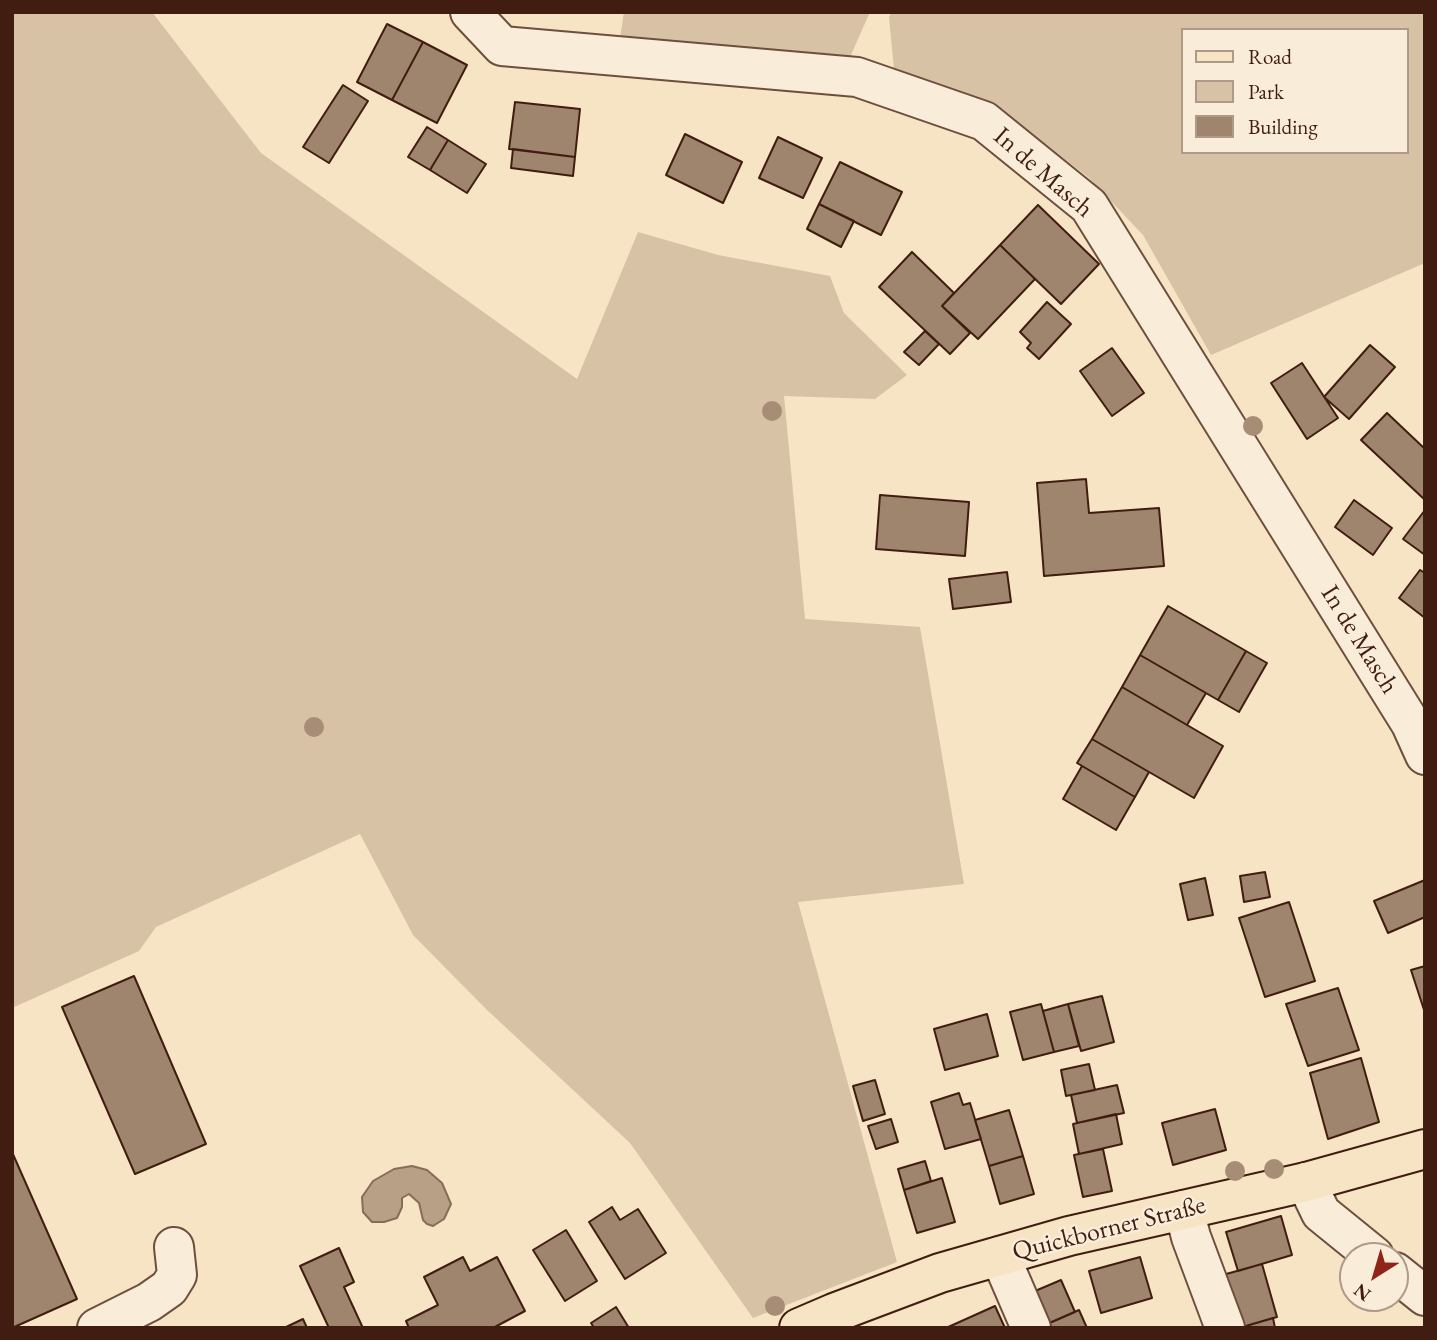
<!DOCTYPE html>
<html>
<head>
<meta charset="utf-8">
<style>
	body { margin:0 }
	#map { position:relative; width:1437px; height:1340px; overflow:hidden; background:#f6e4c5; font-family:"EB Garamond",serif }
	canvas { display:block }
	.frame { position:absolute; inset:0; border:14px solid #401d10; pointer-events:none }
	.legend { position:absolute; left:1181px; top:28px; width:228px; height:126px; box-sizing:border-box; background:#f9edd9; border:2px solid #af9a89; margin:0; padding:9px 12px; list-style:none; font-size:21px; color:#401d10 }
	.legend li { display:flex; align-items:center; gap:14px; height:35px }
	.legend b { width:35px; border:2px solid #af9a89 }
	.north { position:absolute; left:1339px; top:1242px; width:70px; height:70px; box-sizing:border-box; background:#f9edd9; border:2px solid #af9a89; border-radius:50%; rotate:217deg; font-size:19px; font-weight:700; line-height:28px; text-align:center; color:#401d10 }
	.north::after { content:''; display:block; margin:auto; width:24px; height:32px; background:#8f2418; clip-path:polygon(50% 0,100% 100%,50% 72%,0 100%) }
</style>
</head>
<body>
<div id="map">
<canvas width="1437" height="1340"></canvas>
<div class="frame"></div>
<ul class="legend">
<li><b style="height:9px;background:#f6e4c5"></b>Road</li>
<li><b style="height:19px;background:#d7c2a6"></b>Park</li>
<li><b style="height:19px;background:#9f846e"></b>Building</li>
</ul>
<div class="north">N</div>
</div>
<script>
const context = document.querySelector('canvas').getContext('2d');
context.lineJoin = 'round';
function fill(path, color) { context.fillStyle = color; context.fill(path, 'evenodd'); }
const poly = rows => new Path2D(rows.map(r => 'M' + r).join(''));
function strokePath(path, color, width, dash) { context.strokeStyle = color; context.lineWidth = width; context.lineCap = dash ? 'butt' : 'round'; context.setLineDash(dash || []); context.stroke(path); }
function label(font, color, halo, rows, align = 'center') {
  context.font = font + ' "EB Garamond",serif'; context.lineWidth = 5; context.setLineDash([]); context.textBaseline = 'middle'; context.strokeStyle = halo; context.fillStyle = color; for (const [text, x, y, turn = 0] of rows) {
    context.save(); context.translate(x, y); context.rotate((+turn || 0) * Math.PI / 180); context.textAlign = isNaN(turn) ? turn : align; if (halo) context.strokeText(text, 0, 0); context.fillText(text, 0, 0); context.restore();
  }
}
const green = poly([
	[12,12,152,12,261,153,577,379,638,232,718,255,830,276,844,313,907,375,875,399,784,396,805,619,920,627,964,884,798,902,897,1262,753,1318,630,1143,486,1009,413,935,360,834,156,927,139,951,12,1008],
	[624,12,870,12,846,66,620,38],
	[892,12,1425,12,1425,263,1211,355,1143,235,1088,177,1002,112,895,80,889,17],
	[1183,30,1407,30,1407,152,1183,152]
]);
const water = poly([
	[412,1166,427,1170,442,1183,451,1204,444,1219,433,1226,427,1224,423,1220,419,1203,409,1194,402,1198,402,1207,397,1218,384,1222,372,1222,363,1212,362,1197,373,1181,394,1169,412,1166]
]);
const building = poly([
	[387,24,423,42,392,100,357,82,387,24],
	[423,42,467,65,437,123,392,100,423,42],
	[343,85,368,101,329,163,303,147,343,85],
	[515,102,580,109,575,157,509,149,515,102],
	[427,127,448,140,430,170,408,157,427,127],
	[685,134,742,162,723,203,666,175,685,134],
	[778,137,822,158,803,198,759,178,778,137],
	[448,140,486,164,467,193,430,170,448,140],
	[513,149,575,157,573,176,511,168,513,149],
	[840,162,902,192,881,235,819,204,840,162],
	[819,204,854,221,841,247,807,229,819,204],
	[1038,205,1099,264,1061,304,1000,245,1038,205],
	[1000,245,1035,279,978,339,942,306,1000,245],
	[912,252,954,293,942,306,970,333,950,354,879,287,912,252],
	[1047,302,1071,324,1039,359,1027,348,1031,343,1020,332,1047,302],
	[925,331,939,344,919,365,904,352,925,331],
	[1370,345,1395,367,1349,419,1324,397,1370,345],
	[1112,348,1144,393,1112,416,1080,371,1112,348],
	[1302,363,1338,418,1307,439,1271,383,1302,363],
	[1387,413,1425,449,1425,500,1361,440,1387,413],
	[1086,479,1089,513,1159,508,1164,566,1044,576,1037,483,1086,479],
	[880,495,969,502,965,556,876,549,880,495],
	[1354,500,1392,528,1373,555,1335,527,1354,500],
	[1425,510,1425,555,1403,539,1425,510],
	[1420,570,1425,573,1425,618,1399,598,1420,570],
	[1007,572,1011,602,953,609,949,579,1007,572],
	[1168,606,1246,651,1218,700,1140,655,1168,606],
	[1246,651,1267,663,1239,712,1218,700,1246,651],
	[1140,655,1206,693,1187,725,1122,687,1140,655],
	[1122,687,1223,746,1194,798,1092,739,1122,687],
	[1092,739,1149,772,1135,797,1077,763,1092,739],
	[1082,766,1135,797,1116,830,1063,799,1082,766],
	[1265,872,1270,897,1244,902,1240,876,1265,872],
	[1205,878,1213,915,1188,920,1180,884,1205,878],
	[1425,880,1425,917,1388,933,1374,901,1425,880],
	[1289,902,1315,981,1265,997,1239,918,1289,902],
	[1425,966,1425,1013,1411,970,1425,966],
	[134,976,206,1144,135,1174,62,1007,134,976],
	[1338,988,1359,1050,1308,1066,1286,1004,1338,988],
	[1102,996,1114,1042,1081,1051,1068,1004,1102,996],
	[1041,1004,1054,1052,1023,1060,1010,1012,1041,1004],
	[1068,1004,1079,1046,1054,1052,1043,1011,1068,1004],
	[987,1014,998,1056,945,1070,934,1029,987,1014],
	[1361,1058,1379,1122,1328,1139,1310,1073,1361,1058],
	[1089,1064,1095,1090,1066,1096,1061,1070,1089,1064],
	[875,1080,885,1114,863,1121,853,1086,875,1080],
	[1117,1085,1124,1113,1077,1123,1071,1095,1117,1085],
	[959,1093,963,1105,970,1103,981,1139,945,1149,931,1102,959,1093],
	[1215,1109,1226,1150,1173,1165,1162,1123,1215,1109],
	[1009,1110,1023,1156,989,1166,975,1120,1009,1110],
	[1116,1114,1122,1144,1079,1154,1073,1124,1116,1114],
	[891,1119,898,1142,876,1149,868,1126,891,1119],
	[1103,1149,1112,1191,1083,1197,1074,1155,1103,1149],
	[12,1152,77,1299,12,1328,12,1152],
	[1023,1156,1034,1194,1000,1204,989,1166,1023,1156],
	[925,1161,931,1181,904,1190,898,1169,925,1161],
	[942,1178,955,1222,917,1233,904,1190,942,1178],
	[612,1207,620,1220,638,1209,666,1253,625,1279,589,1222,612,1207],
	[1281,1216,1292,1255,1238,1271,1226,1232,1281,1216],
	[566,1230,597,1281,565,1301,533,1250,566,1230],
	[339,1248,354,1282,344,1287,362,1326,359,1328,329,1328,300,1266,339,1248],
	[463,1257,470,1271,497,1257,525,1311,493,1328,409,1328,406,1321,438,1305,424,1277,463,1257],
	[1140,1257,1152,1298,1101,1313,1089,1271,1140,1257],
	[1262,1264,1277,1317,1239,1328,1219,1276,1262,1264],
	[1061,1280,1075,1312,1038,1328,1021,1297,1061,1280],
	[995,1306,1005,1328,946,1328,995,1306],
	[616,1307,629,1328,594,1328,591,1323,616,1307],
	[1079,1310,1087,1328,1049,1328,1047,1324,1079,1310],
	[1273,1318,1275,1328,1239,1328,1273,1318],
	[303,1319,307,1328,284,1328,303,1319]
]);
const minor = poly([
	[470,12,502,46,857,77,984,121,1089,206,1411,724,1425,755],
	[1306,1182,1321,1213,1374,1256],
	[1184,1210,1191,1237,1225,1328],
	[1000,1256,1031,1328],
	[1395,1272,1425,1296],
	[97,1328,149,1302,169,1288,177,1275,174,1247]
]);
const major = poly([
	[799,1328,834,1313,940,1273,1069,1236,1306,1182,1425,1149]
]);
const trees = [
	[772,411],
	[1253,426],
	[314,727],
	[1274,1169],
	[1235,1171],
	[775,1306]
];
const streetNames = [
	["In de Masch",1043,173,41],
	["In de Masch",1359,640,58],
	["Quickborner Straße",1109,1229,-14]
];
fill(green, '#d7c2a6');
fill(water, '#b8a087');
strokePath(water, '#886c57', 2);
fill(building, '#9f846e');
strokePath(building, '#401d10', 2);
strokePath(minor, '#6e4f3d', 42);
strokePath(major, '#401d10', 42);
strokePath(minor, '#f9edd9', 38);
strokePath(major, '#f6e4c5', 38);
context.fillStyle = '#a78d76';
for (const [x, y] of trees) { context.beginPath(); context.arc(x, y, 10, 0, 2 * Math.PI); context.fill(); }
label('26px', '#401d10', '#f9edd9', streetNames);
</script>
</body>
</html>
